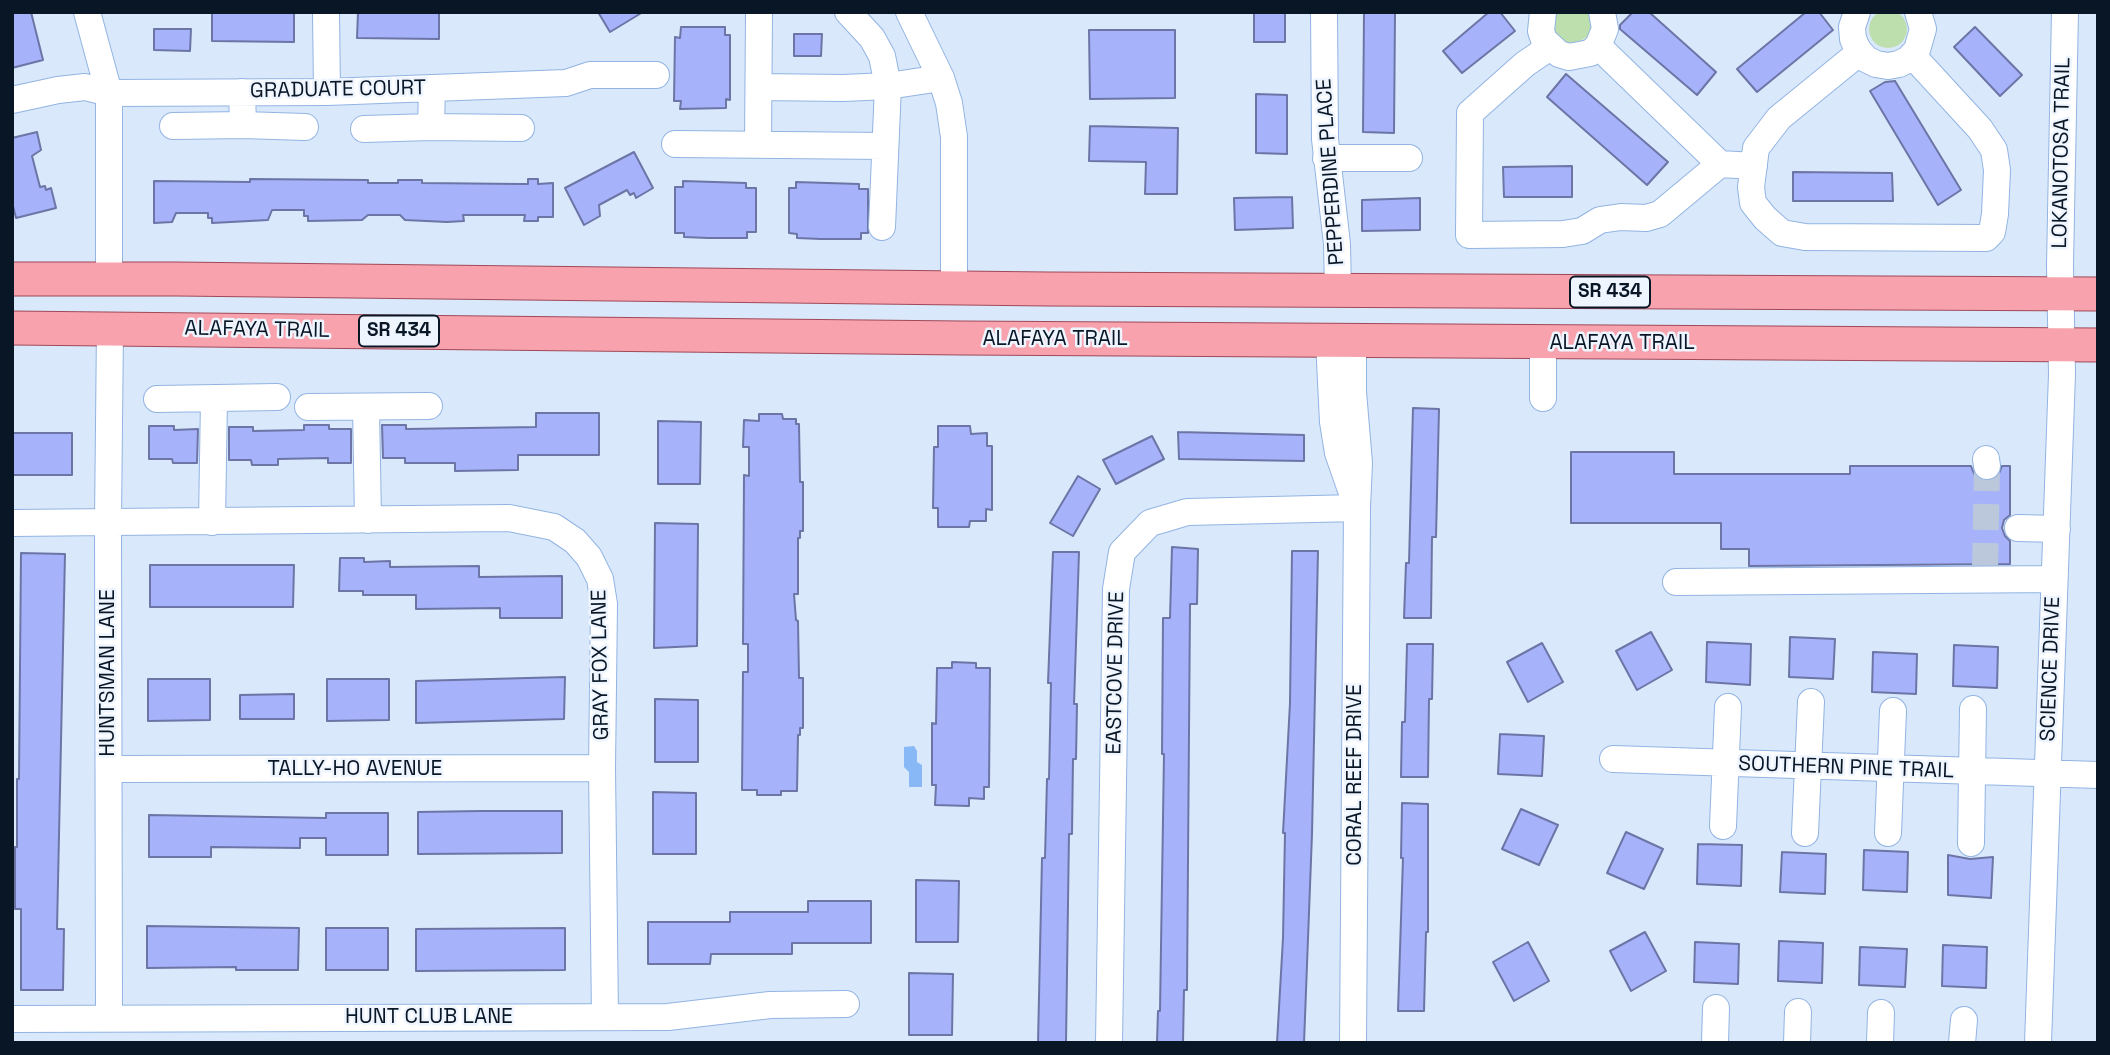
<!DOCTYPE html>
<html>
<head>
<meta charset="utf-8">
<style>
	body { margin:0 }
	#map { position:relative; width:2110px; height:1055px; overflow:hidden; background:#dae8fc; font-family:"Space Grotesk",sans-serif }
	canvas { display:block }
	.frame { position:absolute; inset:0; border:14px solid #091626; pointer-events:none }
</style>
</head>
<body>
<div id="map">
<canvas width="2110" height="1055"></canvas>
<div class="frame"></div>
</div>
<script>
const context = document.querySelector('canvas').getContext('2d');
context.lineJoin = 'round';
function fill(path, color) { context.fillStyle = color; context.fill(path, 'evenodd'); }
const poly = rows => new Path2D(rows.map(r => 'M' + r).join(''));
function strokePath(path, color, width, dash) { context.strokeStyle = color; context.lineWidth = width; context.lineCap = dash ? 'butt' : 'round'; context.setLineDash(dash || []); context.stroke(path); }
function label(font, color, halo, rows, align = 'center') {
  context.font = font + ' "Space Grotesk",sans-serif'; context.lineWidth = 5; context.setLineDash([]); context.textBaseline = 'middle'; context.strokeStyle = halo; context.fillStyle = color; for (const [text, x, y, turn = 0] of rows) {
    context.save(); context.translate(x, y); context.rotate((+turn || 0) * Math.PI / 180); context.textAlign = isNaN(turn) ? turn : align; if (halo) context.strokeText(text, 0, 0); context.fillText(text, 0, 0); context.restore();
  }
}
const green = poly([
	'1869 29a19 19 0 1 1 38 0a19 19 0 1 1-38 0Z',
	[1557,12,1588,12,1592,24,1588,36,1578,43,1565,42,1555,34,1553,28]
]);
const water = poly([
	[914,746,917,751,917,762,922,765,922,787,909,787,909,772,904,767,904,747]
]);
const building = poly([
	[12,12,31,12,43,60,12,68,12,12],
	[212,12,294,12,294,42,212,41,212,12],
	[358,12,439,12,439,39,357,38,358,12],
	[598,12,643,12,610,32,598,12],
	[1254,12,1285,12,1285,42,1254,42,1254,12],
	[1364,12,1395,12,1394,133,1363,132,1364,12],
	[1489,12,1500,12,1515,31,1462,73,1443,51,1489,12],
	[1633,12,1649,12,1716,72,1697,95,1620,29,1620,25,1633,12],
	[1806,12,1819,12,1833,30,1757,92,1737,69,1806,12],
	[681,27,725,27,725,35,730,35,730,100,726,99,726,108,680,109,681,101,674,101,675,37,680,38,681,27],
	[1975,27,2022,75,2000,96,1954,47,1975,27],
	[154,29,191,29,190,51,154,50,154,29],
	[1089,30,1175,30,1175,98,1090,99,1089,30],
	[794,34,822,34,821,56,794,56,794,34],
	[1566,74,1668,162,1647,185,1547,97,1566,74],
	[1895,81,1961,190,1938,205,1870,91,1885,82,1895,81],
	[1256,94,1287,95,1287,154,1256,153,1256,94],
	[1090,126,1178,128,1177,194,1145,194,1146,162,1089,161,1090,126],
	[37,132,41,150,32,156,40,187,45,186,46,190,51,188,56,208,16,218,12,202,12,138,37,132],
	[634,152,653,188,636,198,634,193,630,195,627,190,599,205,600,216,584,225,565,188,634,152],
	[1572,166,1572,197,1504,197,1503,167,1572,166],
	[1793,172,1892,173,1893,201,1793,201,1793,172],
	[250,179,368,180,368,183,398,183,398,180,422,180,422,183,520,184,528,184,528,179,538,179,538,184,553,183,553,217,538,217,538,221,524,221,525,215,463,215,464,221,447,222,405,220,400,215,368,215,362,220,308,221,308,216,304,216,304,210,272,210,268,220,212,223,212,218,208,218,208,213,176,213,172,222,154,223,154,181,250,182,250,179],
	[683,181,746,183,746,188,756,188,756,232,747,232,747,238,708,238,684,237,684,233,675,233,675,187,683,187,683,181],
	[796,182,859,184,859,189,868,189,868,233,861,233,861,239,821,239,797,238,797,234,789,233,789,188,796,188,796,182],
	[1292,197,1293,228,1235,230,1234,198,1292,197],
	[1420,198,1420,230,1362,231,1362,200,1420,198],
	[1413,408,1439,409,1436,537,1432,537,1431,618,1404,618,1406,563,1409,563,1413,408],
	[536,413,599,413,599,455,518,455,518,470,455,471,455,463,405,463,405,458,383,458,382,425,406,425,406,429,536,427,536,413],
	[759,414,782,414,783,419,796,419,796,424,799,424,800,482,803,482,803,531,800,531,800,538,798,538,798,594,794,594,796,620,798,621,799,678,803,678,803,728,800,728,800,735,798,735,797,791,781,791,781,795,757,795,757,790,742,790,743,672,748,672,748,644,743,644,744,475,749,476,749,447,743,447,744,420,759,421,759,414],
	[658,421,701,422,700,484,658,484,658,421],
	[304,425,329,425,329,429,351,429,351,463,328,463,328,458,278,459,278,465,252,465,251,460,229,460,229,427,253,427,253,431,304,430,304,425],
	[149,426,174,426,174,430,198,429,197,463,173,463,172,459,149,459,149,426],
	[938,426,970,426,971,434,987,433,987,446,992,446,992,510,986,509,986,521,970,521,969,527,938,527,938,508,933,508,934,447,938,447,938,426],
	[1178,432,1304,435,1304,461,1179,459,1178,432],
	[12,433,72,433,72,475,12,475,12,433],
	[1152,436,1164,459,1116,484,1103,460,1152,436],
	[1571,452,1674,452,1674,474,1850,474,1850,466,1971,466,1975,476,1981,480,1989,482,1997,478,2002,466,2010,466,2010,515,2004,520,2002,528,2005,536,2010,541,2010,564,1749,566,1749,549,1721,549,1721,523,1571,523,1571,452],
	[1078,476,1100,489,1073,536,1050,523,1078,476],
	[655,523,698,524,697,646,654,648,655,523],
	[1172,547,1198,549,1197,604,1190,604,1187,990,1184,990,1183,1043,1157,1043,1158,1011,1160,1011,1164,754,1162,754,1163,618,1170,618,1172,547],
	[1292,551,1318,551,1312,834,1304,1043,1277,1043,1283,938,1285,833,1283,833,1290,703,1292,551],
	[1053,552,1079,552,1074,704,1077,704,1076,759,1073,759,1072,834,1069,834,1066,1043,1038,1043,1042,858,1045,858,1047,779,1049,779,1051,683,1048,683,1053,552],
	[21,553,65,554,57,929,64,929,63,990,21,990,21,909,15,909,15,847,17,847,17,779,19,779,21,553],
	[340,558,364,558,364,562,390,561,390,567,479,566,479,577,562,576,562,618,500,618,500,608,416,609,416,595,363,595,363,591,339,591,340,558],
	[150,565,294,565,293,607,150,607,150,565],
	[1651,632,1672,670,1637,690,1616,651,1651,632],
	[1790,637,1835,639,1833,679,1789,677,1790,637],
	[1707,642,1751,644,1750,685,1706,682,1707,642],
	[1542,643,1563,682,1528,702,1507,662,1542,643],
	[1407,644,1433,644,1432,699,1429,699,1428,777,1401,777,1402,722,1405,722,1407,644],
	[1954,645,1998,647,1997,688,1953,686,1954,645],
	[1873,652,1917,654,1916,694,1872,692,1873,652],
	[952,662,976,663,976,668,990,668,989,787,984,787,984,799,969,798,969,806,935,805,936,785,932,785,932,723,936,724,937,668,952,668,952,662],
	[565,677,564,719,416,723,416,681,565,677],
	[148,679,210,679,210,720,148,721,148,679],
	[327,679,389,679,389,720,327,721,327,679],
	[294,694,294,719,240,719,240,695,294,694],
	[655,699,698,700,698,762,655,762,655,699],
	[1500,734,1544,736,1542,776,1498,774,1500,734],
	[653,792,696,793,696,854,653,854,653,792],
	[1402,803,1428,804,1428,932,1426,932,1424,1011,1398,1011,1403,858,1401,858,1402,803],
	[1521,809,1558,825,1539,865,1502,849,1521,809],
	[481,811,562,811,562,853,418,854,418,812,481,811],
	[326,813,388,813,388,855,326,855,326,838,300,838,300,848,211,847,211,857,149,857,149,815,326,818,326,813],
	[1626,832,1663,849,1644,889,1607,873,1626,832],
	[1698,844,1742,845,1741,886,1697,884,1698,844],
	[1864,850,1908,852,1907,892,1863,890,1864,850],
	[1782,852,1826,854,1825,894,1780,892,1782,852],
	[1948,855,1970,859,1993,857,1991,898,1948,895,1948,855],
	[916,880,959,881,958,942,916,942,916,880],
	[808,901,871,901,871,943,792,943,792,954,711,954,710,964,648,964,648,922,730,922,730,912,808,912,808,901],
	[147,926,299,928,298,970,236,970,236,967,147,968,147,926],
	[326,928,388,928,388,970,326,970,326,928],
	[565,928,565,970,416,971,416,929,565,928],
	[1645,932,1666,971,1631,991,1610,951,1645,932],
	[1779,941,1823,943,1822,983,1778,981,1779,941],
	[1528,942,1549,981,1514,1001,1493,962,1528,942],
	[1695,942,1739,944,1738,984,1694,982,1695,942],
	[1943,945,1987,947,1986,988,1942,986,1943,945],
	[1860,947,1907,949,1905,987,1859,985,1860,947],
	[909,973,953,974,952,1035,909,1035,909,973]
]);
const minorTunnel = poly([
	[1985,569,1987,466]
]);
const minor = poly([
	[87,12,109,93,109,278],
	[326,12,327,92],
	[848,12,872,38,882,56,888,86,882,227],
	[909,12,941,78,949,103,954,137,954,288],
	[1324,12,1325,139,1337,244,1338,290],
	[1543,12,1541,31,1544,40,1559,54,1569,57,1590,53,1598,46,1605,29,1602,12],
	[1857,12,1852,27,1853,39,1858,50,1866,59,1876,64,1888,66,1899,64,1909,59,1917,50,1923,29,1918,12],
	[1598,46,1720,164],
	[1550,47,1525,64,1470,113,1469,235,1563,234,1582,231,1600,220,1621,217,1646,218,1660,214,1720,164,1754,166],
	[1860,52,1779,118,1756,148,1751,187,1753,203,1765,218,1782,233,1805,237,1986,238,1992,232,1995,214,1997,170,1994,150,1980,129,1912,55],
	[759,87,843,88,888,86,941,78],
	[432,88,431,127,521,128],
	[12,100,58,90,85,87,109,93,327,92,566,83,590,75,656,75],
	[243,125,305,127],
	[173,126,243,125,242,92],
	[364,129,431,127],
	[675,144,885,146],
	[758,145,759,12],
	[1326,158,1409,158],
	[1329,341,1333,422,1338,453,1352,493],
	[1353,341,1353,392,1359,463,1357,508,1353,1043],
	[1543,342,1543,398],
	[157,399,277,397],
	[308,407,429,406],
	[366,407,368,520],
	[1986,459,1987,466],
	[212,522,214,398],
	[12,523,509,518,554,527,575,541,589,557,600,579,604,604,602,768,605,1017],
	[2018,528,2057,529],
	[1676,582,2054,579],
	[1613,759,2098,775],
	[109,769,602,768],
	[1723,826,1728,707],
	[1805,833,1811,702],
	[1888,833,1893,711],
	[1971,843,1973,709],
	[109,1017,108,521,110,328],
	[12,1019,668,1017,770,1005,846,1004],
	[1109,1043,1116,589,1122,552,1150,523,1187,512,1357,508],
	[1715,1043,1716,1008],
	[1797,1043,1798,1012],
	[1880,1043,1881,1013],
	[1962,1043,1964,1020],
	[2038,1043,2062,374,2060,265,2065,12]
]);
const major = poly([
	[12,279,176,279,1048,289,2098,294],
	[12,328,962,338,2098,345]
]);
const shields = [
	[1610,292,80],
	[399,331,80]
];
const shieldNames = [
	["SR 434",1610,292],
	["SR 434",399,331]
];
const streetNames = [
	["GRADUATE COURT",338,90,-1],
	["LOKANOTOSA TRAIL",2062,153,-89],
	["PEPPERDINE PLACE",1331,172,-94],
	["ALAFAYA TRAIL",257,330,1],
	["ALAFAYA TRAIL",1055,339],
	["ALAFAYA TRAIL",1622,343],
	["GRAY FOX LANE",601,665,-91],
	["SCIENCE DRIVE",2051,669,-88],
	["HUNTSMAN LANE",108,673,-90],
	["EASTCOVE DRIVE",1116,673,-89],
	["SOUTHERN PINE TRAIL",1846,768,2],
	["TALLY-HO AVENUE",355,769],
	["CORAL REEF DRIVE",1355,775,-90],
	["HUNT CLUB LANE",429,1017]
];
fill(green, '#bddfae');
fill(water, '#89b8f6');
fill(building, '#a6b3fa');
strokePath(building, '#6c75a6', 2);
strokePath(minorTunnel, '#bbc8dc', 26, [26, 13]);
strokePath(minor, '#92b4e2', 28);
strokePath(major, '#a04959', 35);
strokePath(minor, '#fff', 26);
strokePath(major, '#f7a2ac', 33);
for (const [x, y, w] of shields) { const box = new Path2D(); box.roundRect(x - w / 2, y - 15.5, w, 31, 5); context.fillStyle = '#eef5ff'; context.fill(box); strokePath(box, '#091626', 2); }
label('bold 19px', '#091626', null, shieldNames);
label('21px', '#091626', '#eef5ff', streetNames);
</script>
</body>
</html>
